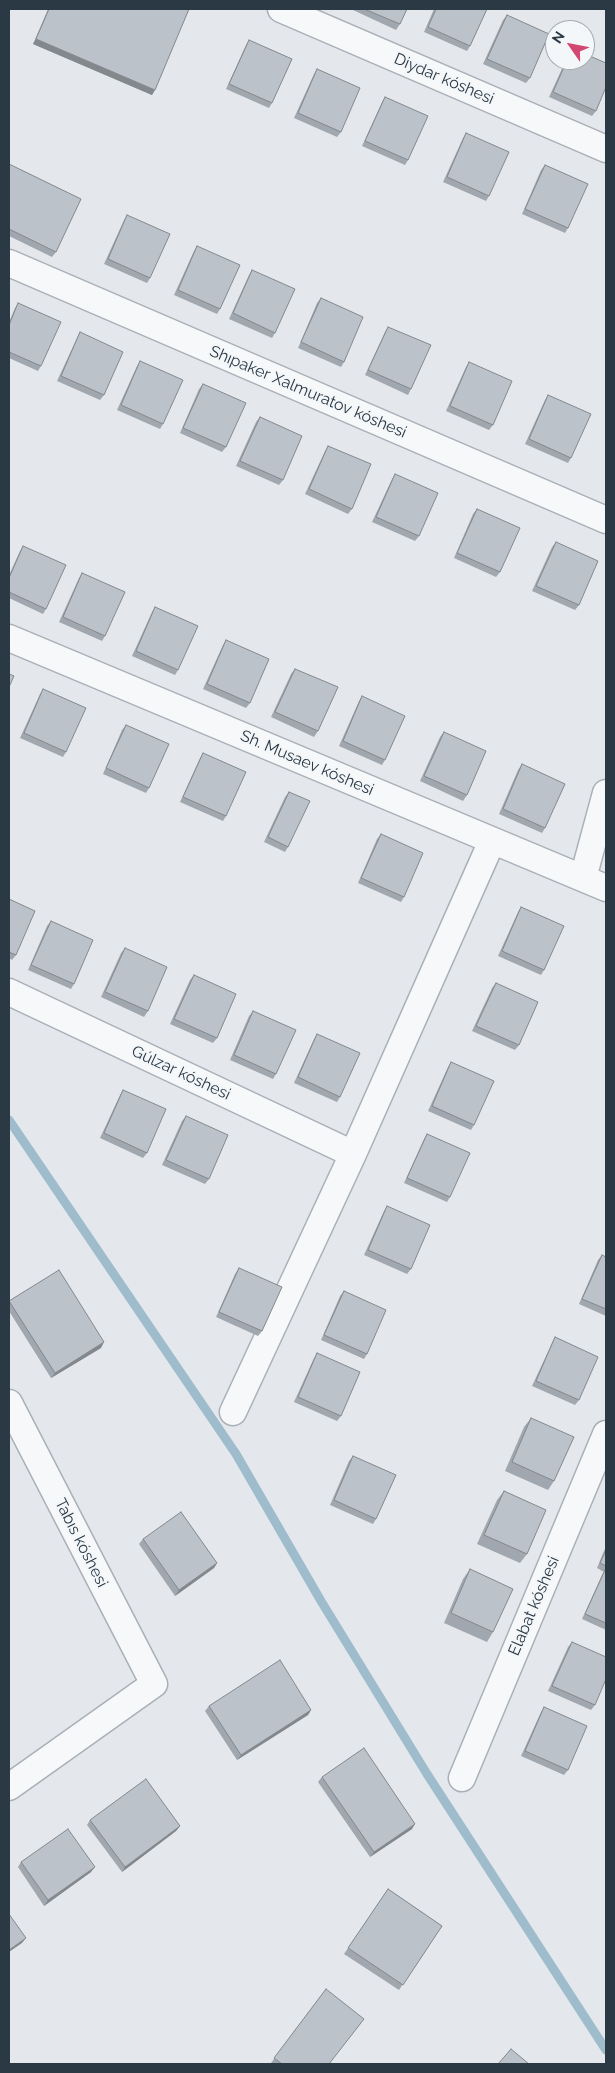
<!DOCTYPE html>
<html>
<head>
<meta charset="utf-8">
<style>
	body { margin:0 }
	#map { position:relative; width:615px; height:2073px; overflow:hidden; background:#e4e8ec; font-family:Raleway,sans-serif }
	canvas { display:block }
	.frame { position:absolute; inset:0; border:10px solid #2b3945; pointer-events:none }
	.north { position:absolute; left:545px; top:20px; width:50px; height:50px; box-sizing:border-box; background:#f4f7f9; border:1px solid #a4abb1; border-radius:50%; rotate:303deg; font-size:14px; font-weight:700; line-height:20px; text-align:center; color:#2b3945 }
	.north::after { content:''; display:block; margin:auto; width:18px; height:22px; background:#d24873; clip-path:polygon(50% 0,100% 100%,50% 72%,0 100%) }
</style>
</head>
<body>
<div id="map">
<canvas width="615" height="2073"></canvas>
<div class="frame"></div>
<div class="north">N</div>
</div>
<script>
const context = document.querySelector('canvas').getContext('2d');
context.lineJoin = 'round';
const poly = rows => new Path2D(rows.map(r => 'M' + r).join(''));
function strokePath(path, color, width, dash) { context.strokeStyle = color; context.lineWidth = width; context.lineCap = dash ? 'butt' : 'round'; context.setLineDash(dash || []); context.stroke(path); }
function fill(path, color) { context.fillStyle = color; context.fill(path, 'evenodd'); }
function label(font, color, halo, rows, align = 'center') {
  context.font = font + ' Raleway,sans-serif'; context.lineWidth = 4.5; context.setLineDash([]); context.textBaseline = 'middle'; context.strokeStyle = halo; context.fillStyle = color; for (const [text, x, y, turn = 0] of rows) {
    context.save(); context.translate(x, y); context.rotate((+turn || 0) * Math.PI / 180); context.textAlign = isNaN(turn) ? turn : align; if (halo) context.strokeText(text, 0, 0); context.fillText(text, 0, 0); context.restore();
  }
}
const stream = poly([
	[9,1120,236,1454,321,1601,427,1774,606,2050]
]);
const street = poly([
	[281,9,606,149],
	[9,263,606,520],
	[9,638,606,888],
	[583,878,606,793],
	[9,992,353,1154],
	[9,1403,154,1684,9,1787],
	[233,1412,353,1154,492,841],
	[462,1778,606,1434]
]);
const wall = poly([
	[48,9,189,9,152,95,33,44],
	[354,9,407,9,400,24,396,30,353,10],
	[434,9,487,9,470,46,467,51,424,32],
	[507,15,530,78,526,83,483,64,503,20],
	[249,40,272,103,269,108,226,89,246,45],
	[566,60,585,60,596,111,592,116,549,97],
	[317,69,341,132,337,137,294,118,314,74],
	[385,97,408,160,405,165,362,146,382,102],
	[466,133,489,196,486,201,443,182,463,138],
	[9,164,56,252,52,257,9,236],
	[545,165,568,228,565,233,522,214,541,170],
	[127,215,150,278,147,283,104,264,124,220],
	[197,246,220,309,217,314,174,295,194,251],
	[252,270,275,333,272,338,229,319,249,275],
	[321,298,344,362,341,367,298,348,317,303],
	[18,303,41,366,38,371,9,358,9,322,15,308],
	[388,327,411,389,408,395,365,375,385,332],
	[80,332,104,395,100,400,57,381,77,338],
	[140,361,163,424,160,429,117,410,137,366],
	[469,362,493,425,489,430,446,411,466,367],
	[203,384,226,447,222,452,180,433,199,389],
	[548,395,571,458,568,463,525,444,545,400],
	[260,417,283,480,279,485,236,466,256,422],
	[328,446,352,509,348,514,305,494,325,451],
	[395,474,419,536,415,541,372,522,392,479],
	[477,509,500,572,496,577,454,558,473,514],
	[556,542,579,605,575,610,532,591,552,547],
	[23,546,46,609,43,614,9,598,9,575,20,551],
	[82,573,105,636,102,641,59,622,79,578],
	[155,607,178,670,175,675,132,656,152,612],
	[226,640,250,703,246,708,203,689,223,645],
	[295,669,318,731,314,737,271,717,291,674],
	[43,689,66,752,63,757,20,738,40,694],
	[362,696,385,760,382,765,339,746,359,701],
	[126,725,149,788,146,793,103,774,122,730],
	[444,732,467,795,463,801,420,781,440,737],
	[203,753,226,816,223,821,180,802,200,758],
	[522,764,545,828,542,833,499,814,518,770],
	[289,792,288,847,285,852,264,842,285,797],
	[381,834,404,897,401,902,358,883,377,839],
	[9,899,16,955,12,960,9,958],
	[521,907,544,970,541,975,498,956,518,912],
	[51,921,74,984,71,989,28,970,47,926],
	[125,948,148,1011,144,1017,101,997,121,953],
	[194,975,217,1038,213,1043,170,1024,190,980],
	[496,983,519,1045,515,1050,472,1031,492,988],
	[253,1011,276,1074,273,1079,230,1060,249,1016],
	[317,1034,340,1097,337,1102,294,1083,314,1039],
	[451,1062,474,1125,471,1130,428,1111,448,1067],
	[123,1090,147,1153,143,1158,100,1138,120,1095],
	[186,1116,209,1179,205,1184,162,1165,182,1121],
	[427,1134,450,1197,447,1202,404,1183,424,1139],
	[387,1206,411,1269,407,1274,364,1255,384,1211],
	[602,1255,606,1257,606,1316,579,1304,598,1260],
	[239,1268,262,1331,258,1336,216,1317,235,1274],
	[344,1291,367,1354,364,1359,321,1340,340,1296],
	[9,1301,101,1348,51,1378,9,1311],
	[555,1337,579,1400,575,1405,532,1386,552,1343],
	[317,1353,341,1416,337,1421,294,1402,314,1358],
	[531,1418,554,1481,548,1490,505,1471,524,1427],
	[353,1456,376,1519,373,1524,330,1505,349,1461],
	[504,1491,527,1554,520,1563,477,1544,497,1500],
	[143,1539,217,1563,214,1568,175,1596,139,1544],
	[606,1546,606,1630,582,1619,602,1575,604,1572,597,1568],
	[470,1569,493,1632,487,1642,444,1623,463,1579],
	[572,1642,595,1705,591,1710,548,1691,568,1647],
	[209,1706,311,1710,308,1715,237,1760,205,1711],
	[544,1707,568,1770,564,1775,521,1756,541,1712],
	[322,1777,412,1829,370,1857,318,1782],
	[90,1820,180,1826,176,1831,122,1872,87,1825],
	[21,1862,91,1872,44,1906,18,1867],
	[388,1889,442,1926,399,1990,344,1954],
	[326,1989,330,2064,272,2064,271,2063]
]);
const shadedWall = poly([
	[36,39,155,90,152,95,33,44],
	[104,1342,101,1348,51,1378,55,1373],
	[217,1563,214,1568,175,1596,179,1590],
	[311,1710,308,1715,237,1760,241,1755],
	[415,1824,412,1829,370,1857,374,1852],
	[180,1826,176,1831,122,1872,125,1867],
	[95,1867,91,1872,44,1906,48,1900],
	[26,1938,22,1943,9,1952,9,1950]
]);
const building = poly([
	[49,9,189,9,155,90,36,39,49,9],
	[364,9,407,9,400,24,364,9],
	[436,9,487,9,470,46,428,27,436,9],
	[507,15,549,34,530,78,487,59,507,15],
	[249,40,292,59,272,103,229,84,249,40],
	[585,54,606,63,606,87,596,111,553,92,567,60,585,60,585,54],
	[317,69,360,88,341,132,298,113,317,69],
	[385,97,428,116,408,160,365,141,385,97],
	[466,133,509,152,489,196,447,177,466,133],
	[9,164,81,199,56,252,9,229,9,164],
	[545,165,588,184,568,228,525,209,545,165],
	[127,215,170,234,150,278,108,259,127,215],
	[197,246,240,265,220,309,178,290,197,246],
	[252,270,295,289,275,333,233,313,252,270],
	[321,298,363,317,344,362,301,342,321,298],
	[18,303,61,322,41,366,9,352,9,325,18,303],
	[388,327,431,345,411,389,368,370,388,327],
	[80,332,123,352,104,395,61,376,80,332],
	[140,361,183,380,163,424,121,405,140,361],
	[469,362,512,381,493,425,450,406,469,362],
	[203,384,246,403,226,447,183,428,203,384],
	[548,395,591,414,571,458,529,439,548,395],
	[260,417,302,436,283,480,240,461,260,417],
	[328,446,371,464,352,509,309,489,328,446],
	[395,474,438,493,419,536,376,517,395,474],
	[477,509,520,528,500,572,457,553,477,509],
	[556,542,598,561,579,605,536,586,556,542],
	[23,546,66,565,46,609,9,592,9,578,23,546],
	[82,573,125,592,105,636,63,617,82,573],
	[155,607,198,626,178,670,136,651,155,607],
	[226,640,269,659,250,703,207,684,226,640],
	[295,669,338,687,318,731,275,712,295,669],
	[9,674,14,676,9,687,9,674],
	[43,689,86,708,66,752,24,733,43,689],
	[362,696,405,716,385,760,343,741,362,696],
	[126,725,169,744,149,788,106,768,126,725],
	[444,732,486,751,467,795,424,776,444,732],
	[203,753,246,772,226,816,183,797,203,753],
	[522,764,565,784,545,828,503,809,522,764],
	[289,792,310,801,288,847,268,837,289,792],
	[381,834,423,853,404,897,361,878,381,834],
	[9,899,35,911,16,955,9,952,9,899],
	[521,907,564,926,544,970,502,951,521,907],
	[51,921,93,940,74,984,31,965,51,921],
	[125,948,167,967,148,1011,105,992,125,948],
	[194,975,236,994,217,1038,174,1019,194,975],
	[496,983,538,1002,519,1045,476,1026,496,983],
	[253,1011,296,1030,276,1074,234,1055,253,1011],
	[317,1034,360,1053,340,1097,298,1077,317,1034],
	[451,1062,494,1081,474,1125,432,1106,451,1062],
	[123,1090,166,1109,147,1153,104,1133,123,1090],
	[186,1116,228,1135,209,1179,166,1160,186,1116],
	[427,1134,470,1153,450,1197,407,1178,427,1134],
	[387,1206,430,1225,411,1269,368,1250,387,1206],
	[602,1255,606,1257,606,1309,582,1299,602,1255],
	[239,1268,282,1287,262,1331,219,1312,239,1268],
	[59,1270,104,1342,55,1373,9,1301,59,1270],
	[344,1291,386,1310,367,1354,324,1335,344,1291],
	[555,1337,598,1357,579,1400,536,1381,555,1337],
	[317,1353,360,1372,341,1416,298,1397,317,1353],
	[531,1418,574,1437,554,1481,512,1462,531,1418],
	[353,1456,396,1475,376,1519,334,1500,353,1456],
	[504,1491,546,1510,527,1554,484,1535,504,1491],
	[181,1512,217,1563,179,1590,143,1539,181,1512],
	[606,1550,606,1566,600,1563,606,1550],
	[470,1569,513,1589,493,1632,451,1613,470,1569],
	[605,1570,606,1571,606,1623,585,1614,605,1570],
	[572,1642,606,1657,606,1679,595,1705,552,1686,572,1642],
	[280,1660,311,1710,241,1755,209,1706,280,1660],
	[544,1707,587,1726,568,1770,525,1751,544,1707],
	[364,1748,415,1824,374,1852,322,1777,364,1748],
	[146,1779,180,1826,125,1867,90,1820,146,1779],
	[68,1829,95,1867,48,1900,21,1862,68,1829],
	[388,1889,442,1926,403,1985,348,1948,388,1889],
	[9,1914,26,1938,9,1950,9,1914],
	[326,1989,364,2019,329,2064,282,2064,274,2058,326,1989],
	[511,2049,529,2064,498,2064,511,2049]
]);
const streetNames = [
	["Diydar kóshesi",444,79,23],
	["Shıpaker Xalmuratov kóshesi",308,392,23],
	["Sh. Musaev kóshesi",307,763,23],
	["Gúlzar kóshesi",181,1073,25],
	["Tabıs kóshesi",81,1543,63],
	["Elabat kóshesi",534,1606,-67]
];
strokePath(stream, '#9ebccc', 9);
strokePath(street, '#a9b0b7', 29);
strokePath(street, '#f7f8fa', 26);
fill(wall, '#a1a7ae');
fill(shadedWall, '#83888d');
fill(building, '#bbc2ca');
strokePath(building, '#83888d', 1);
label('16px', '#2b3945', '#f4f7f9', streetNames);
</script>
</body>
</html>
